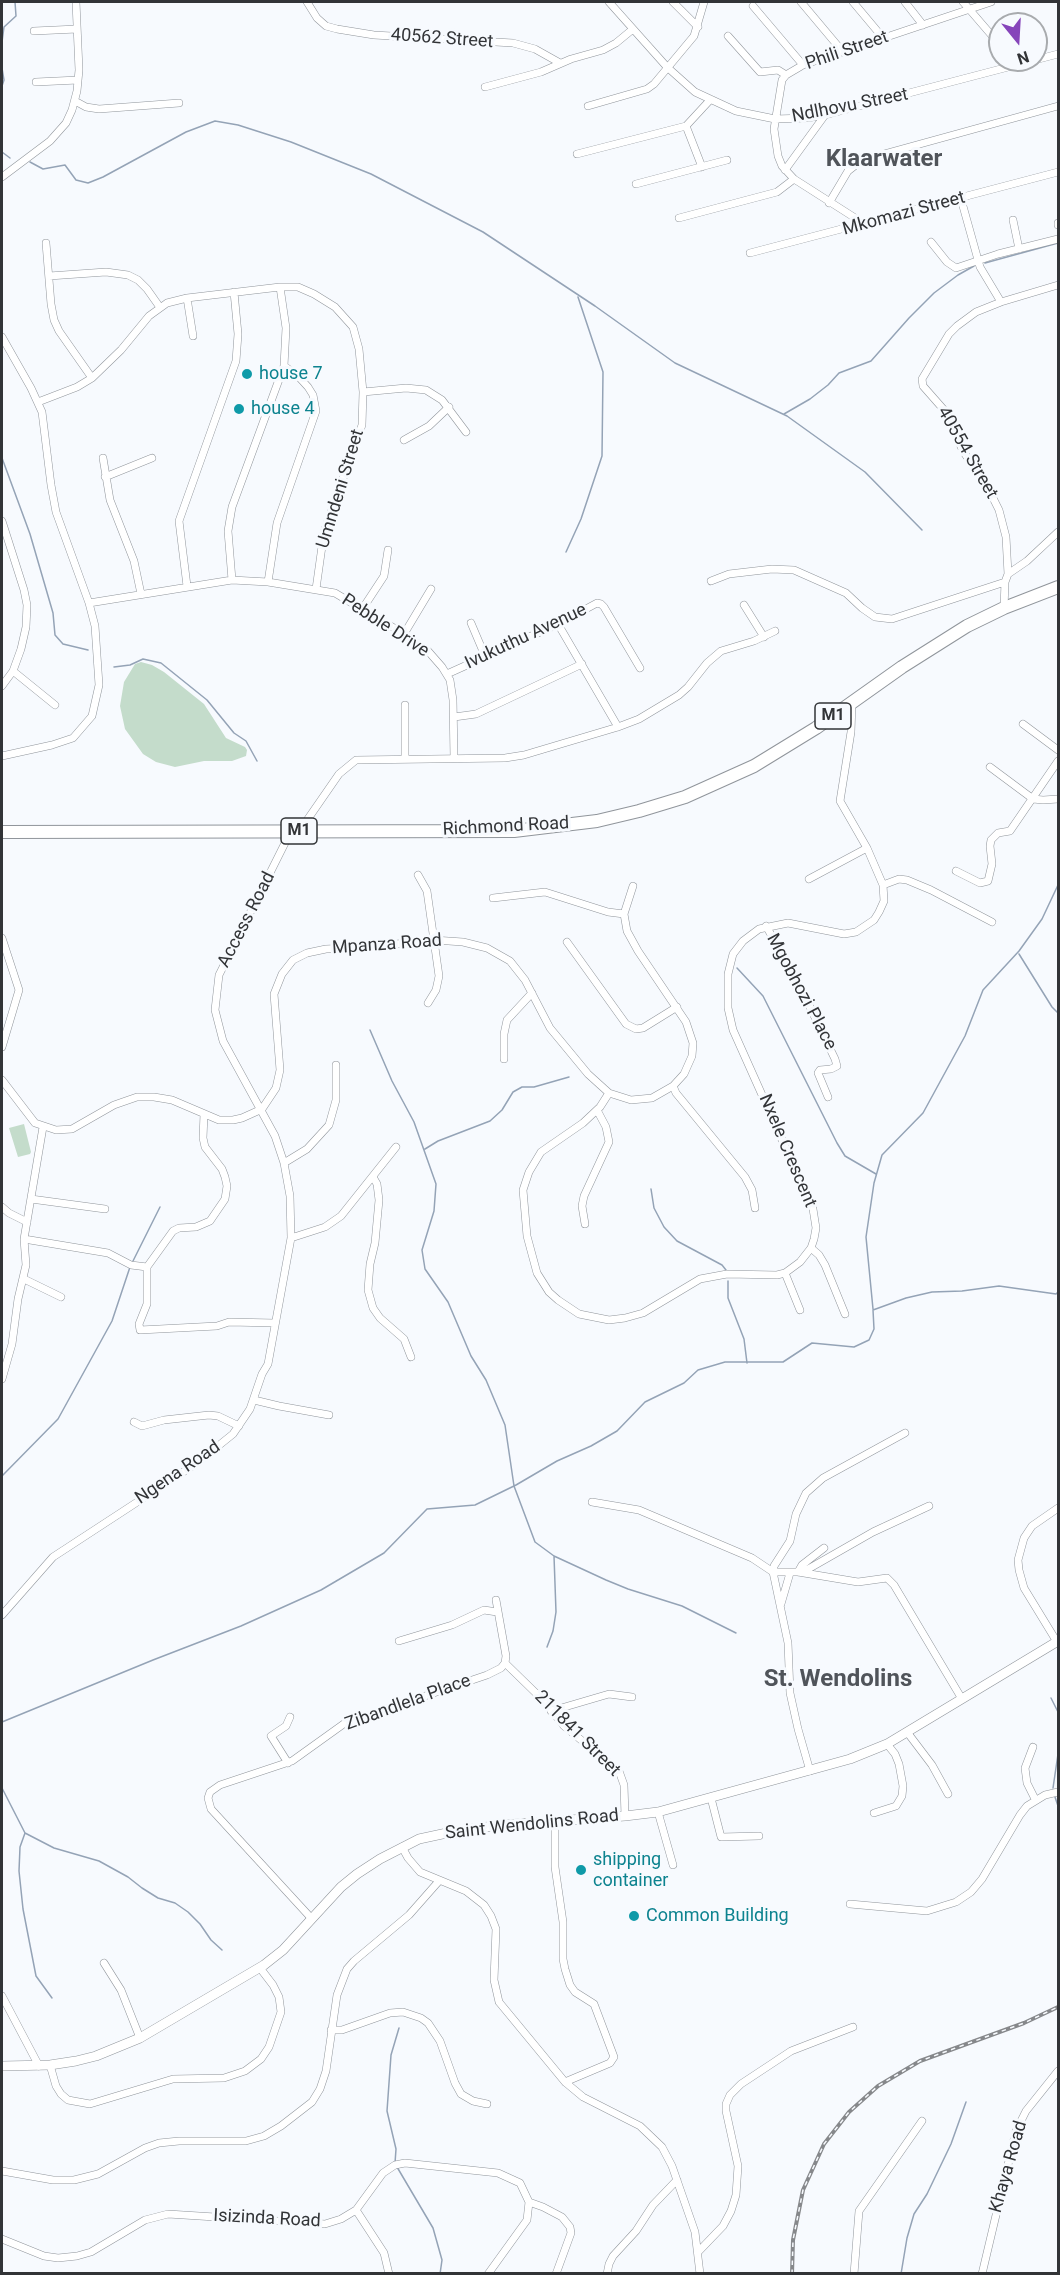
<!DOCTYPE html>
<html>
<head>
<meta charset="utf-8">
<style>
	body { margin:0 }
	#map { position:relative; width:1060px; height:2275px; overflow:hidden; background:#f7fafe; font-family:Roboto,sans-serif }
	canvas { display:block }
	.frame { position:absolute; inset:0; border:3px solid #323437; pointer-events:none }
	.north { position:absolute; left:988px; top:12px; width:60px; height:60px; box-sizing:border-box; background:#f7fafe; border:2px solid #a8abae; border-radius:50%; rotate:162deg; font-size:16px; font-weight:700; line-height:24px; text-align:center; color:#323437 }
	.north::after { content:''; display:block; margin:auto; width:21px; height:27px; background:#8645ba; clip-path:polygon(50% 0,100% 100%,50% 72%,0 100%) }
</style>
</head>
<body>
<div id="map">
<canvas width="1060" height="2275"></canvas>
<div class="frame"></div>
<div class="north">N</div>
</div>
<script>
const context = document.querySelector('canvas').getContext('2d');
context.lineJoin = 'round';
function fill(path, color) { context.fillStyle = color; context.fill(path, 'evenodd'); }
const poly = rows => new Path2D(rows.map(r => 'M' + r).join(''));
function strokePath(path, color, width, dash) { context.strokeStyle = color; context.lineWidth = width; context.lineCap = dash ? 'butt' : 'round'; context.setLineDash(dash || []); context.stroke(path); }
function label(font, color, halo, rows, align = 'center') {
  context.font = font + ' Roboto,sans-serif'; context.lineWidth = 6; context.setLineDash([]); context.textBaseline = 'middle'; context.strokeStyle = halo; context.fillStyle = color; for (const [text, x, y, turn = 0] of rows) {
    context.save(); context.translate(x, y); context.rotate((+turn || 0) * Math.PI / 180); context.textAlign = isNaN(turn) ? turn : align; if (halo) context.strokeText(text, 0, 0); context.fillText(text, 0, 0); context.restore();
  }
}
const green = poly([
	[141,662,152,665,164,672,204,704,226,738,245,747,247,750,246,756,232,761,204,761,175,767,156,762,143,754,125,729,120,706,124,682,135,664],
	[24,1124,31,1152,30,1154,18,1157,9,1128]
]);
const stream = poly([
	[2,42,4,27,16,16,15,2],
	[2,68,4,80,2,86],
	[2,152,10,158],
	[30,162,43,169,65,165,76,180,88,183,103,177,186,132,215,121,238,125,291,142,371,174,483,232,595,306,675,363,787,416,865,472,922,530],
	[985,263,1058,243],
	[784,414,810,399,828,385,839,373,871,361,909,318,934,293,958,275,974,266],
	[2,458,30,534,53,613,55,635,63,644,88,650],
	[566,552,581,519,602,456,603,372,578,297],
	[114,667,130,665,143,659,161,663,207,700,234,733,246,741,257,761],
	[1019,954,1052,1007,1058,1013],
	[737,968,763,996,837,1143,845,1156,876,1174],
	[370,1030,392,1081,414,1122,436,1184,434,1211,422,1250,425,1269,448,1302,471,1356,486,1380,505,1425,514,1486,535,1542,554,1556,606,1580,628,1589,682,1606,736,1633],
	[425,1149,438,1141,490,1121,502,1110,513,1092,522,1087,534,1087,569,1077],
	[651,1189,654,1208,664,1227,677,1241,722,1265,726,1270],
	[132,1263,160,1207],
	[728,1281,728,1298,744,1339,747,1363],
	[873,1309,866,1237,874,1183,882,1155,923,1113,965,1036,983,990,1019,951,1042,919,1058,885],
	[2,1476,58,1419,112,1321,130,1267],
	[547,1647,553,1631,556,1612,554,1556],
	[1051,1698,1058,1712],
	[2,1722,153,1660,241,1626,321,1590,384,1553,427,1509,475,1505,516,1485,557,1461,591,1446,617,1431,645,1402,684,1383,698,1370,725,1362,783,1362,812,1343,854,1347,869,1340,874,1329,873,1310,906,1298,932,1292,962,1291,999,1286,1056,1294,1058,1292],
	[2,1788,25,1833,54,1848,99,1861,128,1877,142,1888,158,1898,175,1903,188,1912,200,1924,211,1940,222,1950],
	[1053,1788,1058,1754],
	[1055,1797,1058,1806],
	[25,1833,20,1847,19,1871,23,1909,36,1976,52,1998],
	[395,2163,396,2149,387,2111,391,2055,399,2028],
	[397,2167,433,2228,442,2260,440,2274],
	[901,2274,907,2238,914,2214,927,2194,951,2144,966,2102]
]);
const street = poly([
	[307,2,317,18,326,26,337,29,374,35,513,43,535,49,560,63],
	[609,2,667,67,695,92,736,111,775,119,807,118,825,115,1058,54],
	[673,2,698,27],
	[801,2,843,52],
	[853,2,884,39],
	[905,2,923,25],
	[963,2,1000,45],
	[753,6,803,65],
	[34,31,77,29],
	[728,36,760,72,778,70,786,75],
	[36,82,78,80],
	[485,87,541,72,571,59,603,50,616,43,633,29],
	[75,101,86,107,99,109,179,103],
	[588,106,647,89,654,84,694,36,704,2],
	[686,126,702,167],
	[577,154,686,126,710,100],
	[785,170,825,115],
	[2,177,50,141,66,123,72,110,77,91,79,70,76,2],
	[636,184,727,160],
	[961,199,980,267,1001,302],
	[829,203,848,171,862,160,1058,106],
	[679,218,777,192,794,179],
	[1013,220,1019,249],
	[863,223,794,179,782,166,778,156,774,129,782,80,786,75,803,65,991,2],
	[1058,223,1058,225],
	[931,242,947,262,956,268,998,254,1058,239],
	[46,243,51,304,54,320,59,331,92,378],
	[750,253,1058,172],
	[49,276,106,272,128,275,138,280,147,289,159,306],
	[187,298,193,336],
	[2,337,31,388,42,412,51,485,56,512,89,603,95,626,99,685,92,716,73,738,52,745,2,756],
	[363,392,406,388,426,390,442,400,466,432],
	[38,402,77,387,92,378,121,350,149,316,167,303,187,298,280,287,298,287,314,294,335,307,353,327,359,349,363,392,362,425,324,532,316,589],
	[404,440,429,426,449,407],
	[103,458,110,500,134,561,141,594],
	[105,477,152,458],
	[2,521,24,590,27,605,26,627,21,649,13,671,2,686],
	[1008,574,1006,537,999,510,988,488,963,451,945,411,923,386,922,379,949,334,957,326,976,312,1001,302,1058,285],
	[232,580,228,531,232,507,284,366,286,328,280,287],
	[711,581,729,574,772,569,794,570,846,593,862,608,875,617,892,619,1005,582],
	[268,582,277,523,316,411,313,395,308,387,297,375,284,366],
	[187,586,179,521,236,361,238,334,234,292],
	[89,603,232,580,268,582,335,593,404,634,428,651,442,667,450,680,453,700,454,758],
	[744,605,764,637],
	[363,608,384,576,388,550],
	[1004,608,1005,582,1008,574,1027,561,1058,532],
	[471,623,485,656],
	[558,624,618,727],
	[404,634,431,589],
	[13,671,55,705],
	[447,674,558,624,597,603,601,604,604,607,640,668],
	[405,705,405,759],
	[454,717,476,714,582,664],
	[1023,724,1058,750],
	[990,767,1033,799,1043,800,1058,799],
	[956,871,980,883,988,881,992,864,990,846,991,840,998,833,1010,831,1058,761],
	[418,875,427,891,439,976,436,990,428,1003],
	[809,879,867,848],
	[883,885,899,879,907,880,931,890,992,922],
	[493,898,545,892,608,912,624,914],
	[766,926,795,976,835,1059,837,1066,831,1069,820,1070,818,1073,828,1097],
	[2,938,19,990,2,1047],
	[567,942,626,1024,636,1029,643,1028,677,1007],
	[504,1059,504,1034,507,1020,532,993],
	[2,1080,35,1123,56,1130,72,1129,114,1105,137,1097,154,1097,172,1100,219,1120,233,1120,242,1118,262,1109,276,1088,280,1070,274,994,282,974,293,960,307,953,326,949,368,947,434,940,463,942,487,948,510,961,525,980,550,1028,588,1074,609,1093,631,1100,652,1098,673,1086,684,1074,692,1056,693,1043,686,1022,638,951,627,931,624,914,633,886],
	[673,1086,676,1093,745,1177,752,1190,755,1208],
	[609,1093,600,1107,583,1123,541,1152,529,1172,523,1190,527,1236,537,1273,549,1292,558,1300,579,1314,609,1320,625,1318,643,1313,700,1279,727,1274,777,1275,785,1273,800,1262,811,1248,814,1239,816,1228,813,1209,733,1030,728,1008,728,974,733,954,743,941,759,929,788,923,844,934,856,932,874,920,879,912,884,901,883,885,867,848,840,801,851,732,852,702],
	[284,1163,307,1149,329,1125,336,1100,336,1065],
	[373,1177,377,1184,379,1200,375,1243,370,1264,368,1290,373,1308,380,1318,404,1339,411,1357],
	[31,1199,105,1209],
	[2,1207,9,1213,27,1222],
	[585,1224,582,1206,584,1196,609,1142,606,1127,597,1110],
	[291,1238,325,1227,341,1216,396,1147],
	[24,1239,108,1253,131,1265,147,1267,173,1231,179,1228,196,1227,210,1221,225,1199,227,1186,225,1177,222,1169,205,1147,203,1138,204,1114],
	[811,1248,819,1255,825,1265,845,1314],
	[147,1267,147,1304,139,1324,140,1330,217,1326,229,1322,275,1323],
	[785,1273,800,1310],
	[24,1279,61,1297],
	[2,1379,12,1344,18,1299,26,1265,24,1239,43,1127],
	[254,1400,279,1406,329,1415],
	[134,1422,142,1426,164,1420,209,1415,218,1416,239,1426],
	[592,1502,639,1510,752,1558,773,1572,798,1572,858,1582,887,1578,894,1585,962,1699],
	[798,1572,802,1565,824,1548],
	[803,1572,873,1532,929,1506],
	[781,1604,790,1573],
	[2,1615,53,1557,197,1463,233,1434,250,1409,262,1374,268,1364,291,1238,290,1196,284,1163,275,1136,223,1041,215,1010,219,975,291,831,303,826,339,774,356,760,505,758,524,755,618,727,639,719,679,695,688,687,707,663,721,651,754,641,775,631],
	[399,1641,452,1625,484,1610,497,1612],
	[1057,1642,1024,1588,1019,1570,1018,1560,1024,1538,1032,1526,1058,1508],
	[505,1663,543,1700,564,1726,619,1771,624,1785,625,1816],
	[551,1711,609,1694,632,1697],
	[907,1732,932,1765,948,1794],
	[1033,1747,1025,1768,1027,1783,1035,1799],
	[288,1763,271,1736,286,1726,290,1717],
	[810,1771,798,1729,790,1693,788,1643,773,1572,774,1566,790,1541,796,1514,806,1493,823,1478,905,1433],
	[711,1798,721,1837,759,1836],
	[658,1812,673,1865],
	[874,1813,896,1806,902,1796,903,1786,899,1764,895,1754,887,1744],
	[555,1822,555,1867,563,1922,563,1959,565,1969,570,1985,575,1992,594,2004,614,2057,610,2063,565,2082],
	[402,1847,408,1858,420,1872,466,1891,484,1905,491,1916,496,1929,494,1980,499,2002,565,2082,583,2097,640,2126,662,2147,672,2166,695,2232,700,2274],
	[850,1904,927,1911,956,1902,971,1892,982,1879,1020,1815,1027,1806,1045,1795,1058,1792],
	[312,1919,211,1809,208,1798,210,1792,220,1785,292,1761,345,1723,487,1675,501,1668,505,1663,506,1656,496,1600],
	[104,1963,121,1990,140,2038],
	[2,1996,39,2066],
	[331,2030,342,2030,390,2013,403,2012,421,2018,428,2023,440,2041,455,2083,461,2094,473,2101,487,2104],
	[50,2065,56,2086,61,2094,68,2100,90,2104,173,2079,224,2078,245,2071,261,2059,269,2047,281,2012,279,1997,273,1985,260,1968],
	[2,2171,53,2180,74,2180,98,2174,145,2148,159,2143,179,2141,246,2141,264,2136,281,2126,312,2102,320,2089,326,2071,337,1995,347,1969,354,1961,409,1915,439,1881],
	[529,2202,543,2207,562,2217,570,2227,571,2233,556,2274],
	[356,2210,384,2253,389,2274],
	[2,2239,44,2256,58,2258,77,2256,91,2252,145,2220,168,2214,325,2224,341,2219,356,2210,383,2173,395,2165,405,2163,498,2173,520,2183,529,2202,527,2220,488,2274],
	[699,2251,723,2226,731,2211,736,2195,738,2166,726,2111,726,2104,730,2095,741,2084,791,2051,853,2027],
	[607,2274,609,2264,613,2256,636,2231,653,2205,677,2180],
	[854,2274,859,2211,922,2121],
	[982,2274,1016,2131,1026,2111,1058,2071]
]);
const secondary = poly([
	[2,2066,50,2065,76,2061,96,2056,140,2038,264,1965,283,1950,341,1887,357,1874,380,1859,419,1839,456,1831,501,1825,625,1816,658,1812,850,1759,887,1744,1058,1641]
]);
const highway = poly([
	[2,832,514,831,597,821,639,811,685,797,754,766,816,728,902,667,967,626,1004,608,1058,587]
]);
const rail = poly([
	[792,2274,793,2240,803,2190,824,2144,849,2112,878,2086,920,2061,1024,2023,1058,2007]
]);
const markers = [
	[247,374,6,"#0f9aa8"],
	[239,409,6,"#0f9aa8"],
	[581,1870,6,"#0f9aa8"],
	[634,1916,6,"#0f9aa8"]
];
const shields = [
	[833,716,36],
	[299,831,36]
];
const shieldNames = [
	["M1",833,716],
	["M1",299,831]
];
const streetNames = [
	["40562 Street",442,39,4],
	["Phili Street",847,51,-19],
	["Ndlhovu Street",850,106,-11],
	["Mkomazi Street",904,214,-15],
	["40554 Street",967,453,60],
	["Umndeni Street",341,489,-73],
	["Pebble Drive",385,626,33],
	["Ivukuthu Avenue",526,637,-25],
	["Richmond Road",506,827,-3],
	["Access Road",247,920,-63],
	["Mpanza Road",387,945,-4],
	["Mgobhozi Place",801,992,62],
	["Nxele Crescent",787,1151,67],
	["Ngena Road",178,1473,-34],
	["Zibandlela Place",408,1703,-20],
	["211841 Street",577,1734,45],
	["Saint Wendolins Road",532,1825,-6],
	["Khaya Road",1009,2167,-74],
	["Isizinda Road",267,2219,3]
];
const cultureNames = [
	["house 7",259,374],
	["house 4",251,409],
	["shipping",593,1860],
	["container",593,1881],
	["Common Building",646,1916]
];
const districtNames = [
	["Klaarwater",884,160],
	["St. Wendolins",838,1680]
];
fill(green, '#c4dccb');
strokePath(stream, '#94a3b6', 1.5);
strokePath(street, '#90959b', 8);
strokePath(secondary, '#90959b', 10);
strokePath(highway, '#90959b', 14);
strokePath(street, '#fff', 7);
strokePath(secondary, '#fff', 9);
strokePath(highway, '#fff', 12);
strokePath(rail, '#86888b', 4);
strokePath(rail, '#f7fafe', 1.5, [4.5]);
for (const [x, y, r, color] of markers) { const dot = new Path2D(); dot.arc(x, y, r, 0, 2 * Math.PI); context.fillStyle = color; context.fill(dot); strokePath(dot, '#f7fafe', 2); }
for (const [x, y, w] of shields) { const box = new Path2D(); box.roundRect(x - w / 2, y - 13, w, 26, 4.5); context.fillStyle = '#f7fafe'; context.fill(box); strokePath(box, '#323437', 1.5); }
label('bold 16px', '#323437', null, shieldNames);
label('18px', '#323437', '#f7fafe', streetNames);
label('18px', '#0d838f', '#f7fafe', cultureNames, 'left');
label('bold 24px', '#50545a', '#f7fafe', districtNames);
</script>
</body>
</html>
